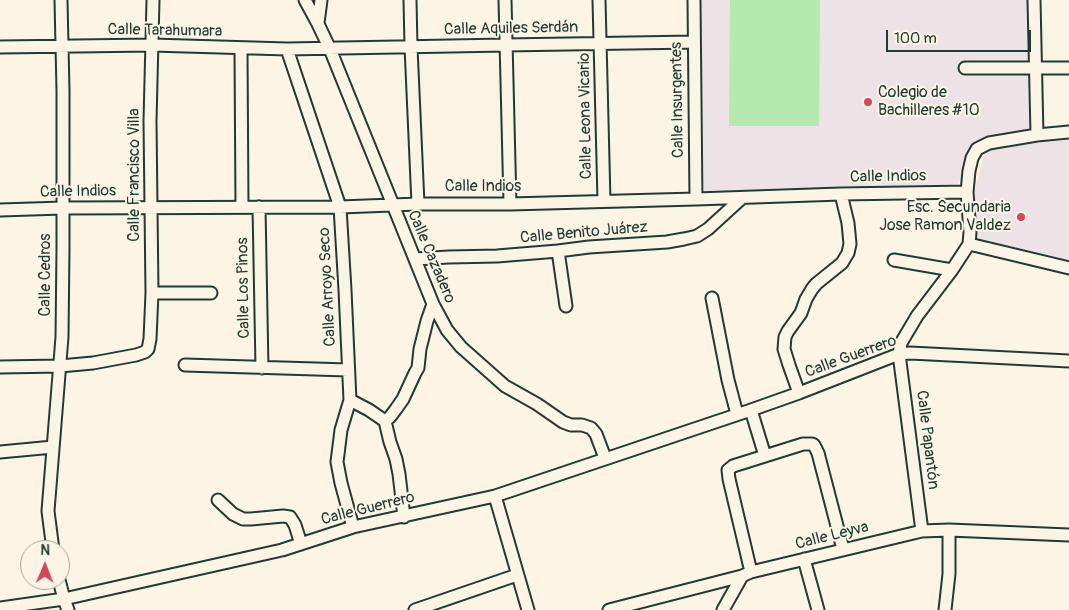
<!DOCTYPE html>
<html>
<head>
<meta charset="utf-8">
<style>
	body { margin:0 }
	#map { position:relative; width:1069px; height:610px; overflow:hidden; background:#fcf5e5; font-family:Pangolin,sans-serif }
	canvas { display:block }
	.north { position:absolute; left:20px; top:540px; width:50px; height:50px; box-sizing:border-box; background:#fcf5e5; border:1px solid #a4ab9e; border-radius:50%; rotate:1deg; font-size:14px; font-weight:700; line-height:20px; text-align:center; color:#1f3d34 }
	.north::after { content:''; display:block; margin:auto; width:18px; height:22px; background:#d1495b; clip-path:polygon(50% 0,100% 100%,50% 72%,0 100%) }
	.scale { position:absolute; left:886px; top:30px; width:145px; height:22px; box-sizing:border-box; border:2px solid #1f3d34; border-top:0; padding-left:6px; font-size:15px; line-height:18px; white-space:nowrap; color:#1f3d34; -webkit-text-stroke:4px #fcf5e5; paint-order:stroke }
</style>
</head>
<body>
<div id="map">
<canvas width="1069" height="610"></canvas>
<div class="north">N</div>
<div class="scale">100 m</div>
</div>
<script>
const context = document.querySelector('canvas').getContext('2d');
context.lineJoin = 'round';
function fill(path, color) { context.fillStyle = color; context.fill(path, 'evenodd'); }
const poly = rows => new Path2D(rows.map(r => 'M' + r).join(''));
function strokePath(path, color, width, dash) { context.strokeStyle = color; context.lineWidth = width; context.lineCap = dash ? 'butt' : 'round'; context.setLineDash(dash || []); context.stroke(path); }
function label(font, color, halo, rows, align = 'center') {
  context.font = font + ' Pangolin,sans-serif'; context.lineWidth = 4; context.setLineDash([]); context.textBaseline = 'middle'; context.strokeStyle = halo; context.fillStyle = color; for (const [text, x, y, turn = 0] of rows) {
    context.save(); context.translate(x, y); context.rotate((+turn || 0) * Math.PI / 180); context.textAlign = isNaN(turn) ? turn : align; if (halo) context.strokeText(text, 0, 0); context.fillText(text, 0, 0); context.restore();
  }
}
const built = poly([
	[701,0,1028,0,1031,64,960,62,962,75,1035,75,1033,128,974,144,958,184,704,193],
	[1069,140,1069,265,973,243,975,190,985,151,1047,141]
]);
const green = poly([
	[730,0,820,0,819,126,729,126]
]);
const street = poly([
	[305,0,318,24,330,49,433,304,447,330,461,347,505,386,537,404,563,422,571,425,582,425,591,428,596,434,605,458],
	[410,0,411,47,418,204],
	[505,0,510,204],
	[599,0,604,201],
	[694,0,696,199],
	[1034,0,1037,135],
	[318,23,321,0],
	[0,47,152,45,287,49,505,45,694,42],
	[241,49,242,207],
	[287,49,340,207,345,290,350,400,341,430,337,462,341,483,353,527],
	[965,68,1069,68],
	[259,207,262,368],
	[0,210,63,208,340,207,418,204,510,204,696,199,841,194,967,192],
	[969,244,1069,268],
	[558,251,566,306],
	[415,259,449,257,497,256,558,251,589,247,667,242,684,239,697,236,708,229,742,198],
	[894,260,952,270],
	[152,293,211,293],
	[712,298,728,380,737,414],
	[185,365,348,370],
	[0,367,60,366,93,363,136,355,145,352,148,349,150,339,152,293,150,121,153,0],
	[799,393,789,365,784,349,785,337,788,331,801,313,806,299,812,289,816,284,842,263,848,253,850,244,848,223,841,194],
	[350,400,369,410,385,421],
	[751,410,765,456],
	[0,452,53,447],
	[495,496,528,610],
	[218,500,233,514,243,519,251,519,283,516,290,517,295,525,301,544],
	[404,517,399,474,396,459,390,442,385,421,390,417,396,409,403,399,415,373,418,368,420,349,427,321,433,304],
	[922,531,899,354,901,343,917,316,952,270,969,244,970,232,967,192,969,171,972,158,977,149,989,143,1037,135,1069,132],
	[53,550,48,511,62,337,63,248,63,91,61,0],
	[804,559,818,610],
	[751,572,729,479,728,470,733,466,803,444,812,444,814,445,818,453,843,549],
	[59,580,64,599,68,610],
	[0,608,64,599,282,550,353,527,495,496,751,410,799,393,899,354,910,353,1069,361],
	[415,610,517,575],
	[609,610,742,576,751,572,922,531,949,530,1069,535],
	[723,610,742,576],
	[945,610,949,574,949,530]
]);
const markers = [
	[868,102,5,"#d1495b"],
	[1021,217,5,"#d1495b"]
];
const streetNames = [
	["Calle Aquiles Serdán",511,29,-1],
	["Calle Tarahumara",165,31,1],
	["Calle Insurgentes",678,100,-91],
	["Calle Leona Vicario",586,116,-91],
	["Calle Francisco Villa",135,175,-90],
	["Calle Indios",888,177,-1],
	["Calle Indios",483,187],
	["Calle Indios",78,192,-1],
	["Calle Benito Juárez",584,233,-5],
	["Calle Cazadero",431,257,67],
	["Calle Cedros",46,275,-90],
	["Calle Arroyo Seco",328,287,-93],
	["Calle Los Pinos",244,288,-91],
	["Calle Guerrero",851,357,-20],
	["Calle Papantón",927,440,83],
	["Calle Guerrero",368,509,-14],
	["Calle Leyva",832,536,-14]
];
const poiNames = [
	["Colegio de",878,93],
	["Bachilleres #10",878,111],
	["Esc. Secundaria",1011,208,"right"],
	["Jose Ramon Valdez",1011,226,"right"]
];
fill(built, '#ede2e5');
fill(green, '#b3ebae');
strokePath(street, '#1f3d34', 15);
strokePath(street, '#fcf5e5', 11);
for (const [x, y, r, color] of markers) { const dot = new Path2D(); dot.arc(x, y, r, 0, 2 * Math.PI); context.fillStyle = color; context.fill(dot); strokePath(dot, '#fcf5e5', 2); }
label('16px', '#1f3d34', '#fcf5e5', streetNames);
label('16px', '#1f3d34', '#fcf5e5', poiNames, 'left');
</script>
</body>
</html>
